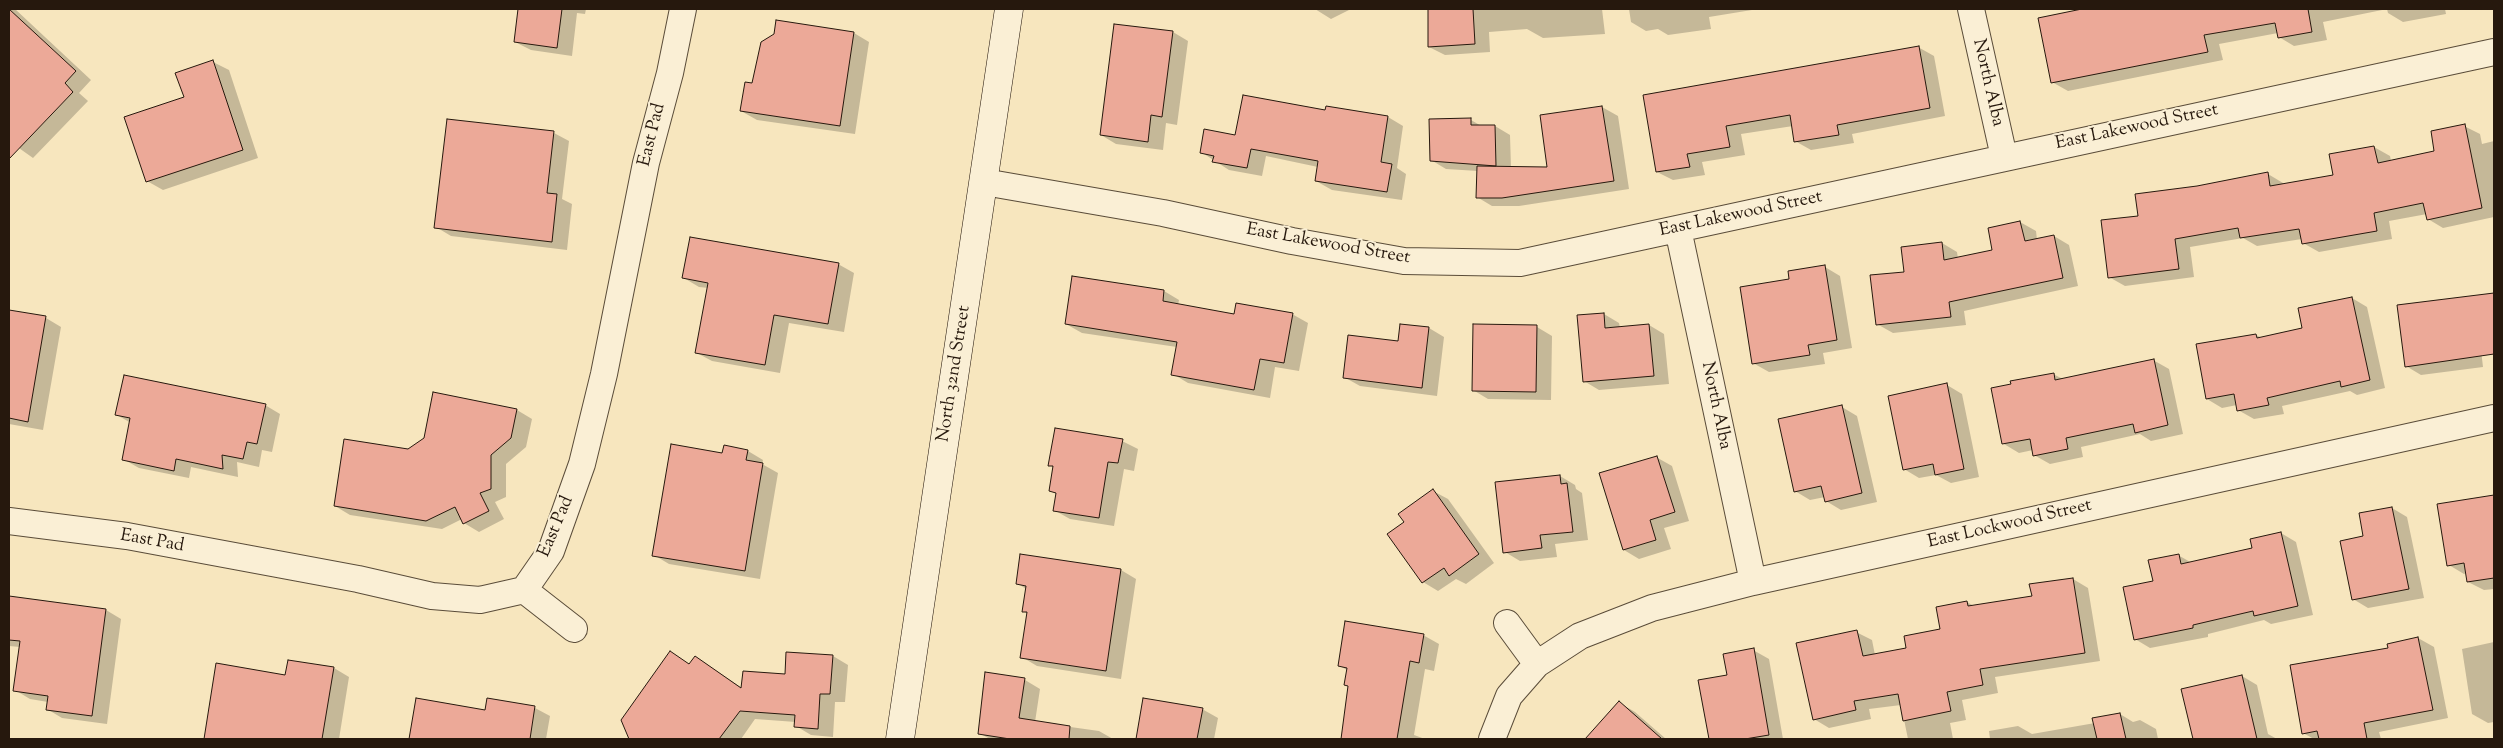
<!DOCTYPE html>
<html>
<head>
<meta charset="utf-8">
<style>
	body { margin:0 }
	#map { position:relative; width:2503px; height:748px; overflow:hidden; background:#f7e6be; font-family:"Sorts Mill Goudy",serif }
	canvas { display:block }
	.frame { position:absolute; inset:0; border:10px solid #26180d; pointer-events:none }
</style>
</head>
<body>
<div id="map">
<canvas width="2503" height="748"></canvas>
<div class="frame"></div>
</div>
<script>
const context = document.querySelector('canvas').getContext('2d');
context.lineJoin = 'round';
function fill(path, color) { context.fillStyle = color; context.fill(path, 'evenodd'); }
const poly = rows => new Path2D(rows.map(r => 'M' + r).join(''));
function strokePath(path, color, width, dash) { context.strokeStyle = color; context.lineWidth = width; context.lineCap = dash ? 'butt' : 'round'; context.setLineDash(dash || []); context.stroke(path); }
function label(font, color, halo, rows, align = 'center') {
  context.font = font + ' "Sorts Mill Goudy",serif'; context.lineWidth = 4; context.setLineDash([]); context.textBaseline = 'middle'; context.strokeStyle = halo; context.fillStyle = color; for (const [text, x, y, turn = 0] of rows) {
    context.save(); context.translate(x, y); context.rotate((+turn || 0) * Math.PI / 180); context.textAlign = isNaN(turn) ? turn : align; if (halo) context.strokeText(text, 0, 0); context.fillText(text, 0, 0); context.restore();
  }
}
const shadow = poly([
	[9,9,15,9,91,80,79,93,88,101,33,158,9,141],
	[519,9,586,9,585,14,577,13,572,56,531,50,515,42],
	[1315,9,1351,9,1331,19],
	[1429,9,1602,9,1605,34,1543,38,1527,29,1489,32,1490,52,1445,55,1429,47],
	[1629,9,1758,9,1709,17,1711,29,1668,35,1658,29,1646,31,1631,22],
	[2089,9,2445,9,2446,14,2403,22,2388,13,2387,9,2323,22,2327,40,2294,46,2279,37,2278,33,2219,44,2223,60,2068,91,2052,82,2039,19],
	[1173,32,1188,41,1177,125,1166,123,1163,150,1116,144,1101,135],
	[854,33,869,42,855,134,757,120,741,111,753,85],
	[1918,47,1934,56,1945,116,1852,134,1854,143,1811,150,1795,141,1793,126,1741,134,1745,155,1702,162,1705,175,1673,180,1657,172,1644,96],
	[213,62,229,70,258,158,163,190,147,181],
	[1602,107,1618,116,1629,189,1519,206,1492,206,1477,197,1478,171,1446,169,1431,160,1471,120,1483,127,1495,126,1510,135,1511,168,1549,168,1541,116],
	[1327,108,1388,117,1403,126,1397,168,1406,174,1402,200,1332,190,1316,181,1318,167,1266,156,1262,176,1229,170,1201,152,1236,136,1327,112],
	[448,120,554,133,569,141,562,199,572,204,567,250,451,236,436,227],
	[2464,126,2480,134,2482,144,2494,141,2494,217,2443,228,2428,219,2427,214,2389,221,2392,239,2319,252,2303,243,2302,239,2257,246,2243,238,2190,247,2194,277,2125,286,2109,277,2139,217,2197,187,2268,174,2283,183,2283,185,2334,176,2374,147,2390,156,2391,161,2436,152],
	[2020,222,2036,231,2037,240,2054,236,2069,245,2078,286,1964,311,1966,325,1893,333,1877,324,1905,273,1942,243,1957,252,1958,259,1994,251],
	[838,264,854,273,844,332,789,323,780,373,712,361,697,353,709,288,699,287,684,278],
	[1825,267,1840,276,1852,348,1823,353,1825,364,1769,372,1753,363,1791,280],
	[1164,291,1179,300,1178,305,1235,315,1292,314,1308,323,1299,371,1275,367,1270,398,1188,383,1173,374,1177,347,1082,333,1066,324],
	[2494,295,2494,348,2481,350,2483,367,2421,375,2406,366,2398,306],
	[2352,298,2367,307,2385,388,2357,395,2350,391,2282,406,2284,414,2254,419,2238,410,2237,405,2222,408,2207,399,2256,335,2262,338,2304,329],
	[9,312,46,318,61,327,43,430,9,424],
	[1604,314,1619,323,1620,328,1649,325,1664,334,1669,384,1599,390,1584,381],
	[1537,327,1552,336,1551,400,1488,399,1473,390],
	[1429,328,1444,337,1437,396,1360,386,1344,377,1399,343],
	[2153,360,2169,369,2183,434,2151,441,2140,434,2081,447,2083,457,2050,464,2034,455,2033,450,2019,453,2004,444,2053,374,2063,379],
	[1947,385,1962,394,1979,477,1951,483,1936,475,1919,478,1904,469],
	[265,405,280,414,272,452,262,450,259,467,237,462,238,477,191,467,189,478,139,468,123,459,131,423,117,415],
	[1842,407,1857,416,1877,502,1841,510,1826,501,1825,497,1810,500,1795,491],
	[517,410,532,419,526,447,506,464,506,497,495,502,504,519,479,532,464,523,462,519,442,529,350,515,335,506,408,450],
	[1122,441,1138,449,1134,471,1124,469,1114,526,1070,519,1054,510,1057,494,1050,490,1054,468,1050,465],
	[748,451,763,460,762,464,778,473,760,579,669,564,654,555,723,454],
	[1656,457,1672,466,1689,521,1664,528,1671,549,1639,559,1624,550],
	[1560,476,1575,485,1576,489,1582,493,1588,540,1555,544,1557,557,1520,561,1505,552],
	[1433,491,1448,499,1494,563,1466,584,1456,579,1438,591,1423,582,1405,522],
	[2494,496,2494,589,2484,590,2468,582,2467,573,2464,574,2449,565,2439,505],
	[2392,508,2407,517,2424,598,2368,608,2353,599,2365,537],
	[2281,533,2296,542,2313,615,2271,624,2264,620,2208,634,2208,637,2150,648,2135,639,2154,582,2178,555,2192,563,2253,549],
	[1121,570,1136,579,1121,679,1037,666,1022,657,1028,614,1023,611,1026,589,1017,583],
	[2073,579,2088,588,2100,661,1995,677,1998,693,1962,700,1966,720,1950,723,1953,739,1908,739,1901,705,1869,709,1871,719,1829,728,1814,719,1856,632,1872,640,1875,655,1908,649,1942,630,1967,602,1974,606,2033,598],
	[9,597,106,610,121,619,107,724,62,718,47,709,48,702,30,699,15,690,20,647,9,646],
	[1423,635,1439,644,1434,671,1425,669,1414,735,1425,739,1343,739,1349,687,1347,670,1340,666],
	[2418,638,2434,647,2448,718,2379,732,2381,739,2314,739,2303,733,2389,649],
	[2494,642,2494,722,2488,723,2472,714,2462,649],
	[1753,650,1769,659,1783,739,1711,739,1700,681,1728,676],
	[670,652,691,665,696,657,742,688,786,675,833,656,848,665,845,702,835,702,833,737,811,735,796,726,796,722,755,719,741,739,631,739,623,720],
	[217,665,286,676,334,668,349,677,339,739,205,739],
	[986,674,1025,680,1040,689,1035,722,1099,731,1113,739,990,739,979,733],
	[2242,676,2257,685,2268,734,2277,739,2194,739,2183,690],
	[1144,699,1202,709,1218,718,1214,739,1137,739],
	[417,700,486,712,488,700,535,708,550,716,546,739,410,739],
	[1620,703,1635,712,1666,739,1587,739],
	[2120,714,2133,722,2140,720,2156,729,2158,739,1990,739,1989,731,2018,726,2032,734,2095,723]
]);
const building = poly([
	[9,9,76,71,65,83,73,92,9,159,9,9],
	[518,9,562,9,557,48,514,42,518,9],
	[1428,9,1473,9,1475,44,1428,47,1428,9],
	[2082,9,2308,9,2312,32,2278,38,2275,23,2204,35,2208,52,2051,83,2038,18,2082,9],
	[776,20,854,32,840,126,740,111,745,82,752,83,761,42,774,34,776,20],
	[1114,24,1173,31,1162,117,1151,115,1148,142,1100,135,1114,24],
	[1919,46,1930,108,1837,125,1839,135,1794,142,1790,115,1726,126,1730,147,1687,154,1690,167,1656,172,1643,95,1919,46],
	[213,60,243,150,146,182,124,117,184,97,175,73,213,60],
	[1243,95,1325,110,1326,106,1388,116,1381,162,1392,164,1387,192,1315,181,1318,161,1251,149,1247,168,1212,162,1214,156,1200,153,1204,129,1235,135,1243,95],
	[1602,106,1614,181,1502,198,1476,198,1477,166,1547,167,1540,115,1602,106],
	[1471,118,1471,125,1495,125,1496,166,1430,161,1429,119,1471,118],
	[447,119,554,131,547,193,557,194,552,242,434,228,447,119],
	[2465,124,2482,208,2427,220,2423,203,2374,213,2377,231,2302,244,2299,229,2240,238,2238,228,2175,239,2179,269,2108,278,2101,220,2138,216,2135,194,2197,186,2268,172,2270,186,2333,175,2329,154,2374,146,2378,163,2434,151,2431,131,2465,124],
	[2020,221,2025,241,2054,235,2063,278,1949,302,1951,317,1876,325,1870,275,1904,272,1901,247,1942,242,1944,260,1992,250,1988,228,2020,221],
	[690,237,839,263,828,324,774,315,765,365,695,353,708,283,682,278,690,237],
	[1825,265,1837,340,1808,345,1810,355,1752,364,1740,287,1789,279,1788,271,1825,265],
	[1072,276,1164,290,1163,301,1234,314,1236,303,1293,313,1284,363,1260,359,1254,390,1171,375,1177,342,1065,324,1072,276],
	[2494,293,2494,354,2405,367,2397,305,2494,293],
	[2352,297,2370,380,2341,387,2340,381,2267,398,2269,405,2237,411,2234,394,2206,399,2196,344,2256,334,2257,338,2302,328,2298,308,2352,297],
	[9,310,46,316,28,422,9,418,9,310],
	[1604,313,1605,328,1649,324,1654,376,1583,382,1577,315,1604,313],
	[1400,324,1429,327,1422,388,1343,378,1348,335,1398,341,1400,324],
	[1473,324,1537,325,1536,392,1472,391,1473,324],
	[2154,359,2168,425,2135,433,2133,424,2066,438,2068,449,2033,456,2030,439,2002,444,1991,388,2011,384,2010,381,2054,373,2055,380,2154,359],
	[124,375,266,404,257,444,247,442,243,459,222,455,223,469,176,459,174,471,122,460,130,418,115,415,124,375],
	[1947,383,1964,469,1935,475,1933,464,1903,470,1888,396,1947,383],
	[433,392,517,409,511,438,491,455,491,489,480,493,489,511,463,524,455,507,426,521,334,506,344,439,408,449,424,438,433,392],
	[1842,405,1862,493,1825,502,1821,486,1794,492,1778,419,1842,405],
	[1055,428,1123,439,1118,463,1108,462,1099,518,1053,511,1056,493,1049,491,1053,466,1048,466,1055,428],
	[671,444,722,453,724,445,748,450,746,460,763,463,745,571,652,556,671,444],
	[1657,456,1675,512,1650,520,1656,540,1623,550,1599,473,1657,456],
	[1560,475,1561,484,1567,483,1573,532,1540,535,1542,548,1503,553,1495,482,1560,475],
	[1433,489,1479,554,1449,576,1444,568,1422,583,1387,534,1404,522,1398,514,1433,489],
	[2494,495,2494,578,2467,582,2464,563,2447,566,2437,504,2494,495],
	[2392,507,2409,589,2352,600,2340,541,2363,536,2359,513,2392,507],
	[2281,532,2298,606,2254,616,2253,611,2193,625,2193,628,2134,640,2123,587,2153,581,2148,560,2179,554,2181,564,2252,548,2250,539,2281,532],
	[1020,554,1121,569,1106,671,1020,658,1027,612,1022,612,1026,586,1016,584,1020,554],
	[2073,578,2085,653,1980,669,1983,685,1947,692,1951,711,1903,721,1898,694,1854,701,1856,710,1813,720,1796,643,1857,630,1863,656,1906,648,1904,636,1940,629,1936,607,1967,601,1968,606,2032,596,2029,584,2073,578],
	[9,596,106,609,92,716,46,710,48,696,13,691,20,641,9,640,9,596],
	[1345,621,1424,634,1419,663,1410,661,1397,739,1341,739,1348,686,1344,685,1347,668,1338,666,1345,621],
	[2418,637,2433,710,2364,723,2367,739,2319,739,2317,731,2302,734,2290,665,2388,648,2387,644,2418,637],
	[1754,648,1769,735,1745,739,1709,739,1698,680,1727,675,1723,654,1754,648],
	[670,651,689,664,695,656,741,688,743,671,785,674,786,652,833,655,830,694,820,694,818,729,794,727,795,715,740,711,719,739,629,739,621,720,670,651],
	[288,660,334,667,322,739,204,739,216,663,285,675,288,660],
	[985,672,1025,678,1019,718,1070,726,1069,739,1010,739,978,734,985,672],
	[2242,675,2257,739,2193,739,2181,689,2242,675],
	[416,698,485,710,487,698,535,706,530,739,409,739,416,698],
	[1143,698,1203,708,1197,739,1136,739,1143,698],
	[1619,701,1662,739,1585,739,1619,701],
	[2120,713,2126,739,2097,739,2092,718,2120,713]
]);
const street = poly([
	[1971,9,2004,157],
	[984,182,1163,213,1292,241,1404,261,1520,263,2494,52],
	[1678,229,1753,582],
	[9,521,127,536,358,579,432,596,480,600,524,590,551,551,582,464,604,374,646,163,670,73,683,9],
	[524,590,574,629],
	[1507,623,1537,664],
	[1492,739,1509,696,1537,664,1580,636,1652,608,1753,582,2494,418]
]);
const secondary = poly([
	[900,739,1009,9]
]);
const streetNames = [
	["North Alba",1987,83,77],
	["East Lakewood Street",2137,128,-12],
	["East Pad",653,135,-76],
	["East Lakewood Street",1741,215,-12],
	["East Lakewood Street",1328,245,10],
	["North 32nd Street",955,374,-81],
	["North Alba",1715,406,78],
	["East Lockwood Street",2010,525,-13],
	["East Pad",557,527,-67],
	["East Pad",152,542,10]
];
fill(shadow, '#0003');
fill(building, '#eca998');
strokePath(building, '#26180d', 1);
strokePath(street, '#5a4c39', 28);
strokePath(secondary, '#26180d', 29);
strokePath(street, '#faefd5', 26);
strokePath(secondary, '#faefd5', 28);
label('18px', '#26180d', '#faefd5', streetNames);
</script>
</body>
</html>
